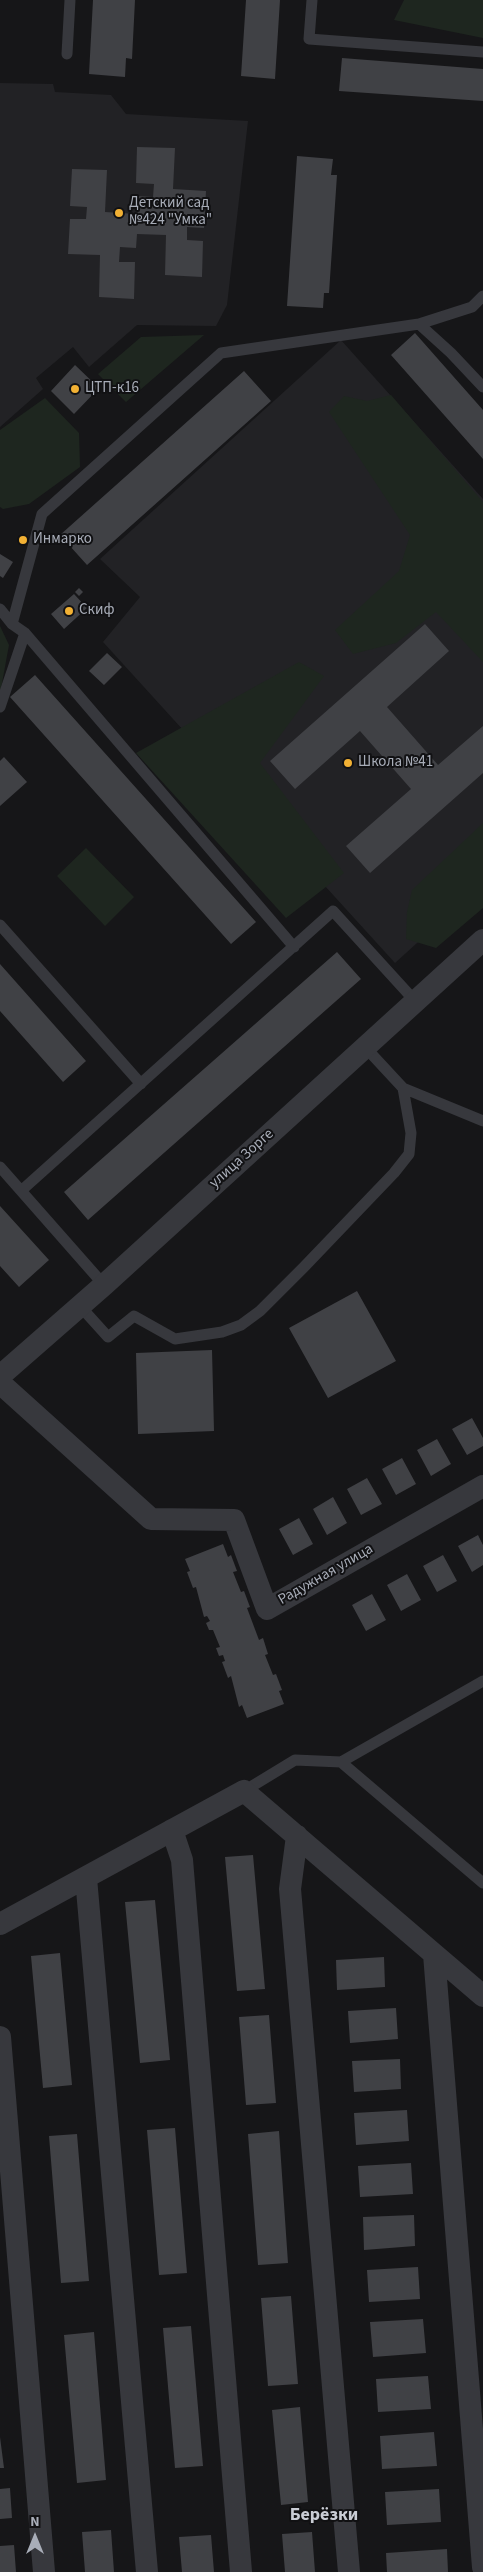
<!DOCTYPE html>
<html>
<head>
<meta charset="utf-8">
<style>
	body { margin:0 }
	#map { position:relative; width:483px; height:2572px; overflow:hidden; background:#161618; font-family:"Source Sans 3",sans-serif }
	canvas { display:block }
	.north { position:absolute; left:10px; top:2512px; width:50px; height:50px; -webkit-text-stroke:4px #111113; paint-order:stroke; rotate:0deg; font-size:14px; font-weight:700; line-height:20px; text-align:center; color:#a8adb8 }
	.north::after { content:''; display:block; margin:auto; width:18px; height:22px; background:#a8adb8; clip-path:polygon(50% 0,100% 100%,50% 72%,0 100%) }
</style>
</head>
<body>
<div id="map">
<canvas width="483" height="2572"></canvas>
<div class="north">N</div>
</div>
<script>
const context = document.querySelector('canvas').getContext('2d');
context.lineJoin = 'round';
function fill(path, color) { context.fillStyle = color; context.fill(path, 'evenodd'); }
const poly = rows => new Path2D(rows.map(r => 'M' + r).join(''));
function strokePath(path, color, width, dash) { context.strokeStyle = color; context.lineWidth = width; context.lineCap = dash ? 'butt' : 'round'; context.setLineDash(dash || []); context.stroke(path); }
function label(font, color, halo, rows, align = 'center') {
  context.font = font + ' "Source Sans 3",sans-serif'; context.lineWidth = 4; context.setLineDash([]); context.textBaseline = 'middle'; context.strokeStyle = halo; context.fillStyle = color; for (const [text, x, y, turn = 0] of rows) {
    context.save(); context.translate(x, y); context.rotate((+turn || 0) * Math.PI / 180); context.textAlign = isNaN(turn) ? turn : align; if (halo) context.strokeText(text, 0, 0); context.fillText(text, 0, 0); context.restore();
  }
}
const built = poly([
	[0,83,53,84,55,92,111,95,126,114,248,121,227,305,216,326,137,325,89,367,73,347,36,378,43,389,0,427],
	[341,340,483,499,483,883,395,963,103,642,140,597,100,559]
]);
const green = poly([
	[404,0,483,0,483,38,394,20],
	[204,335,126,402,98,374,141,337],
	[391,395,483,502,483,662,436,612,396,643,353,654,335,630,399,571,410,535,329,412,344,396,367,401],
	[45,398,79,433,80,467,29,504,3,509,0,507,0,430],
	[0,626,9,645,0,694],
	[299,662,324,676,260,763,344,873,286,918,136,753],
	[483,823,483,908,436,948,406,939,407,912,412,890],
	[86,848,134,897,105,926,57,876]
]);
const building = poly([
	[93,0,135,0,132,59,126,58,125,77,89,74],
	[246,0,280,0,275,79,241,76],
	[342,58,483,69,483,101,339,91],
	[137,147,175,148,173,189,206,191,204,228,187,227,187,240,203,241,202,277,165,275,166,235,137,234,136,248,120,247,119,262,135,262,134,299,99,297,100,255,68,254,70,219,86,219,87,207,70,206,72,169,107,170,105,212,136,214,136,196,153,197,154,184,136,183],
	[297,156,333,159,331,175,337,175,329,293,324,293,323,308,287,306],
	[415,333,483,410,483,459,391,355],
	[75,365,99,388,74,414,51,391],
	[244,371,271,401,87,565,60,535],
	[23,535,28,539,23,546,18,542],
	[0,554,13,562,3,578,0,576],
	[79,588,83,592,79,596,75,592],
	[74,594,87,608,64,629,51,614],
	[425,624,449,651,387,707,438,765,483,726,483,773,370,873,346,846,411,789,360,731,295,789,270,761],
	[107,653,122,667,104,685,89,671],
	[35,675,256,922,231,944,10,697],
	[4,757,27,782,0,806,0,761],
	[337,952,361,979,88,1220,64,1192],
	[0,964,86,1061,63,1082,0,1011],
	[0,1206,49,1260,19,1287,0,1266],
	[357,1291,396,1361,328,1398,289,1328],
	[212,1350,214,1431,138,1434,136,1353],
	[472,1418,483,1438,483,1446,467,1455,452,1429],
	[437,1439,451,1464,431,1476,417,1450],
	[402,1458,416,1484,396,1495,382,1469],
	[367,1478,382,1504,361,1515,347,1489],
	[333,1497,347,1523,327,1535,313,1509],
	[299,1518,313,1544,293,1555,279,1529],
	[478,1535,483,1545,483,1565,472,1572,458,1546],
	[223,1544,228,1557,231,1555,237,1571,233,1572,241,1592,244,1591,250,1607,247,1608,259,1640,263,1638,268,1654,265,1655,273,1675,276,1674,282,1690,279,1691,284,1704,247,1718,242,1705,239,1707,231,1676,228,1678,222,1662,225,1661,223,1655,219,1656,216,1648,220,1647,213,1630,209,1630,206,1623,210,1621,207,1616,204,1617,196,1587,193,1588,187,1572,190,1571,185,1559],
	[443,1555,457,1581,437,1592,423,1566],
	[407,1574,421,1600,401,1611,387,1585],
	[372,1594,386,1620,366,1631,352,1605],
	[253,1855,265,1989,237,1991,225,1857],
	[155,1900,170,2060,140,2063,125,1902],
	[60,1953,72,2085,43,2088,31,1956],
	[384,1957,385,1987,337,1990,336,1960],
	[396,2008,398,2039,350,2043,348,2011],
	[269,2015,276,2103,246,2105,239,2017],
	[400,2059,401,2089,354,2092,352,2061],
	[407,2110,409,2141,356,2145,354,2113],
	[175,2128,187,2273,159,2275,147,2130],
	[279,2131,288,2263,258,2265,248,2134],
	[77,2134,89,2281,61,2283,49,2136],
	[411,2163,413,2194,360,2197,358,2166],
	[414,2215,415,2246,364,2250,363,2217],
	[418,2267,420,2299,369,2302,367,2270],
	[291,2296,298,2384,268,2386,261,2298],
	[423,2319,426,2353,373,2357,370,2322],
	[191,2326,203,2466,175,2468,163,2328],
	[94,2332,106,2480,77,2483,64,2335],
	[428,2376,431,2409,378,2412,376,2379],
	[300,2407,308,2502,281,2505,272,2410],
	[434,2432,437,2466,382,2469,380,2436],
	[0,2437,4,2468,0,2468],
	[10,2488,12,2518,0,2519,0,2489],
	[439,2489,441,2522,387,2525,385,2492],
	[111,2530,114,2572,85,2572,82,2532],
	[312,2532,315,2572,285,2572,282,2534],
	[211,2535,214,2572,182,2572,179,2537],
	[14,2545,16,2572,0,2572,0,2546],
	[447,2549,448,2572,387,2572,386,2553]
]);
const service = poly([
	[312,0,309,39,483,52],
	[67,54,70,0],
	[419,324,472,307,483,296],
	[0,609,12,624],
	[0,707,25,633],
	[0,925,141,1084],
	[294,947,25,633,12,624,42,514,221,353,419,324,451,353,483,387],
	[365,1047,403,1088,483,1121],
	[0,1167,104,1285],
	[22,1190,333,911,415,1001],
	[80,1306,108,1337,134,1316,175,1339,222,1332,241,1325,260,1311,304,1267,394,1173,409,1154,411,1133,403,1088],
	[341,1762,483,1883],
	[244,1791,295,1760,341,1762,483,1681]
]);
const minor = poly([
	[0,1376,104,1285,483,940],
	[0,1383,151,1519,234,1520,267,1609,483,1486],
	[172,1830,182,1860,241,2572],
	[297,1836,290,1889,349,2572],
	[86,1878,147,2572],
	[0,1924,244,1791,434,1954,483,2567],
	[434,1954,483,1996],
	[0,2037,44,2572]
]);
const markers = [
	[119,213,5,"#f2b134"],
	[75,389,5,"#f2b134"],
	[23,540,5,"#f2b134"],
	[69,611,5,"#f2b134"],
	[348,763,5,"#f2b134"]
];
const poiNames = [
	["Детский сад",129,204],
	["№424 \"Умка\"",129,221],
	["ЦТП-к16",85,389],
	["Инмарко",33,540],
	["Скиф",79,611],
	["Школа №41",358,763]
];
const streetNames = [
	["улица Зорге",242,1159,-42],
	["Радужная улица",326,1575,-30]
];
const quarterNames = [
	["Берёзки",324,2516]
];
fill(built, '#222225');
fill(green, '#1e261f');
fill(building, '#404145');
strokePath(service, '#37383d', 11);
strokePath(minor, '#37383d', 22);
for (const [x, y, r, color] of markers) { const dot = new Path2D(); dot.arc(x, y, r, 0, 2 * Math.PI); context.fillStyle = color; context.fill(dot); strokePath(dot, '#111113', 2); }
label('15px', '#a8adb8', '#111113', poiNames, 'left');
label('15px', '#a8adb8', '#111113', streetNames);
label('bold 18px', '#c9ccd4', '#111113', quarterNames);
</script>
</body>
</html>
